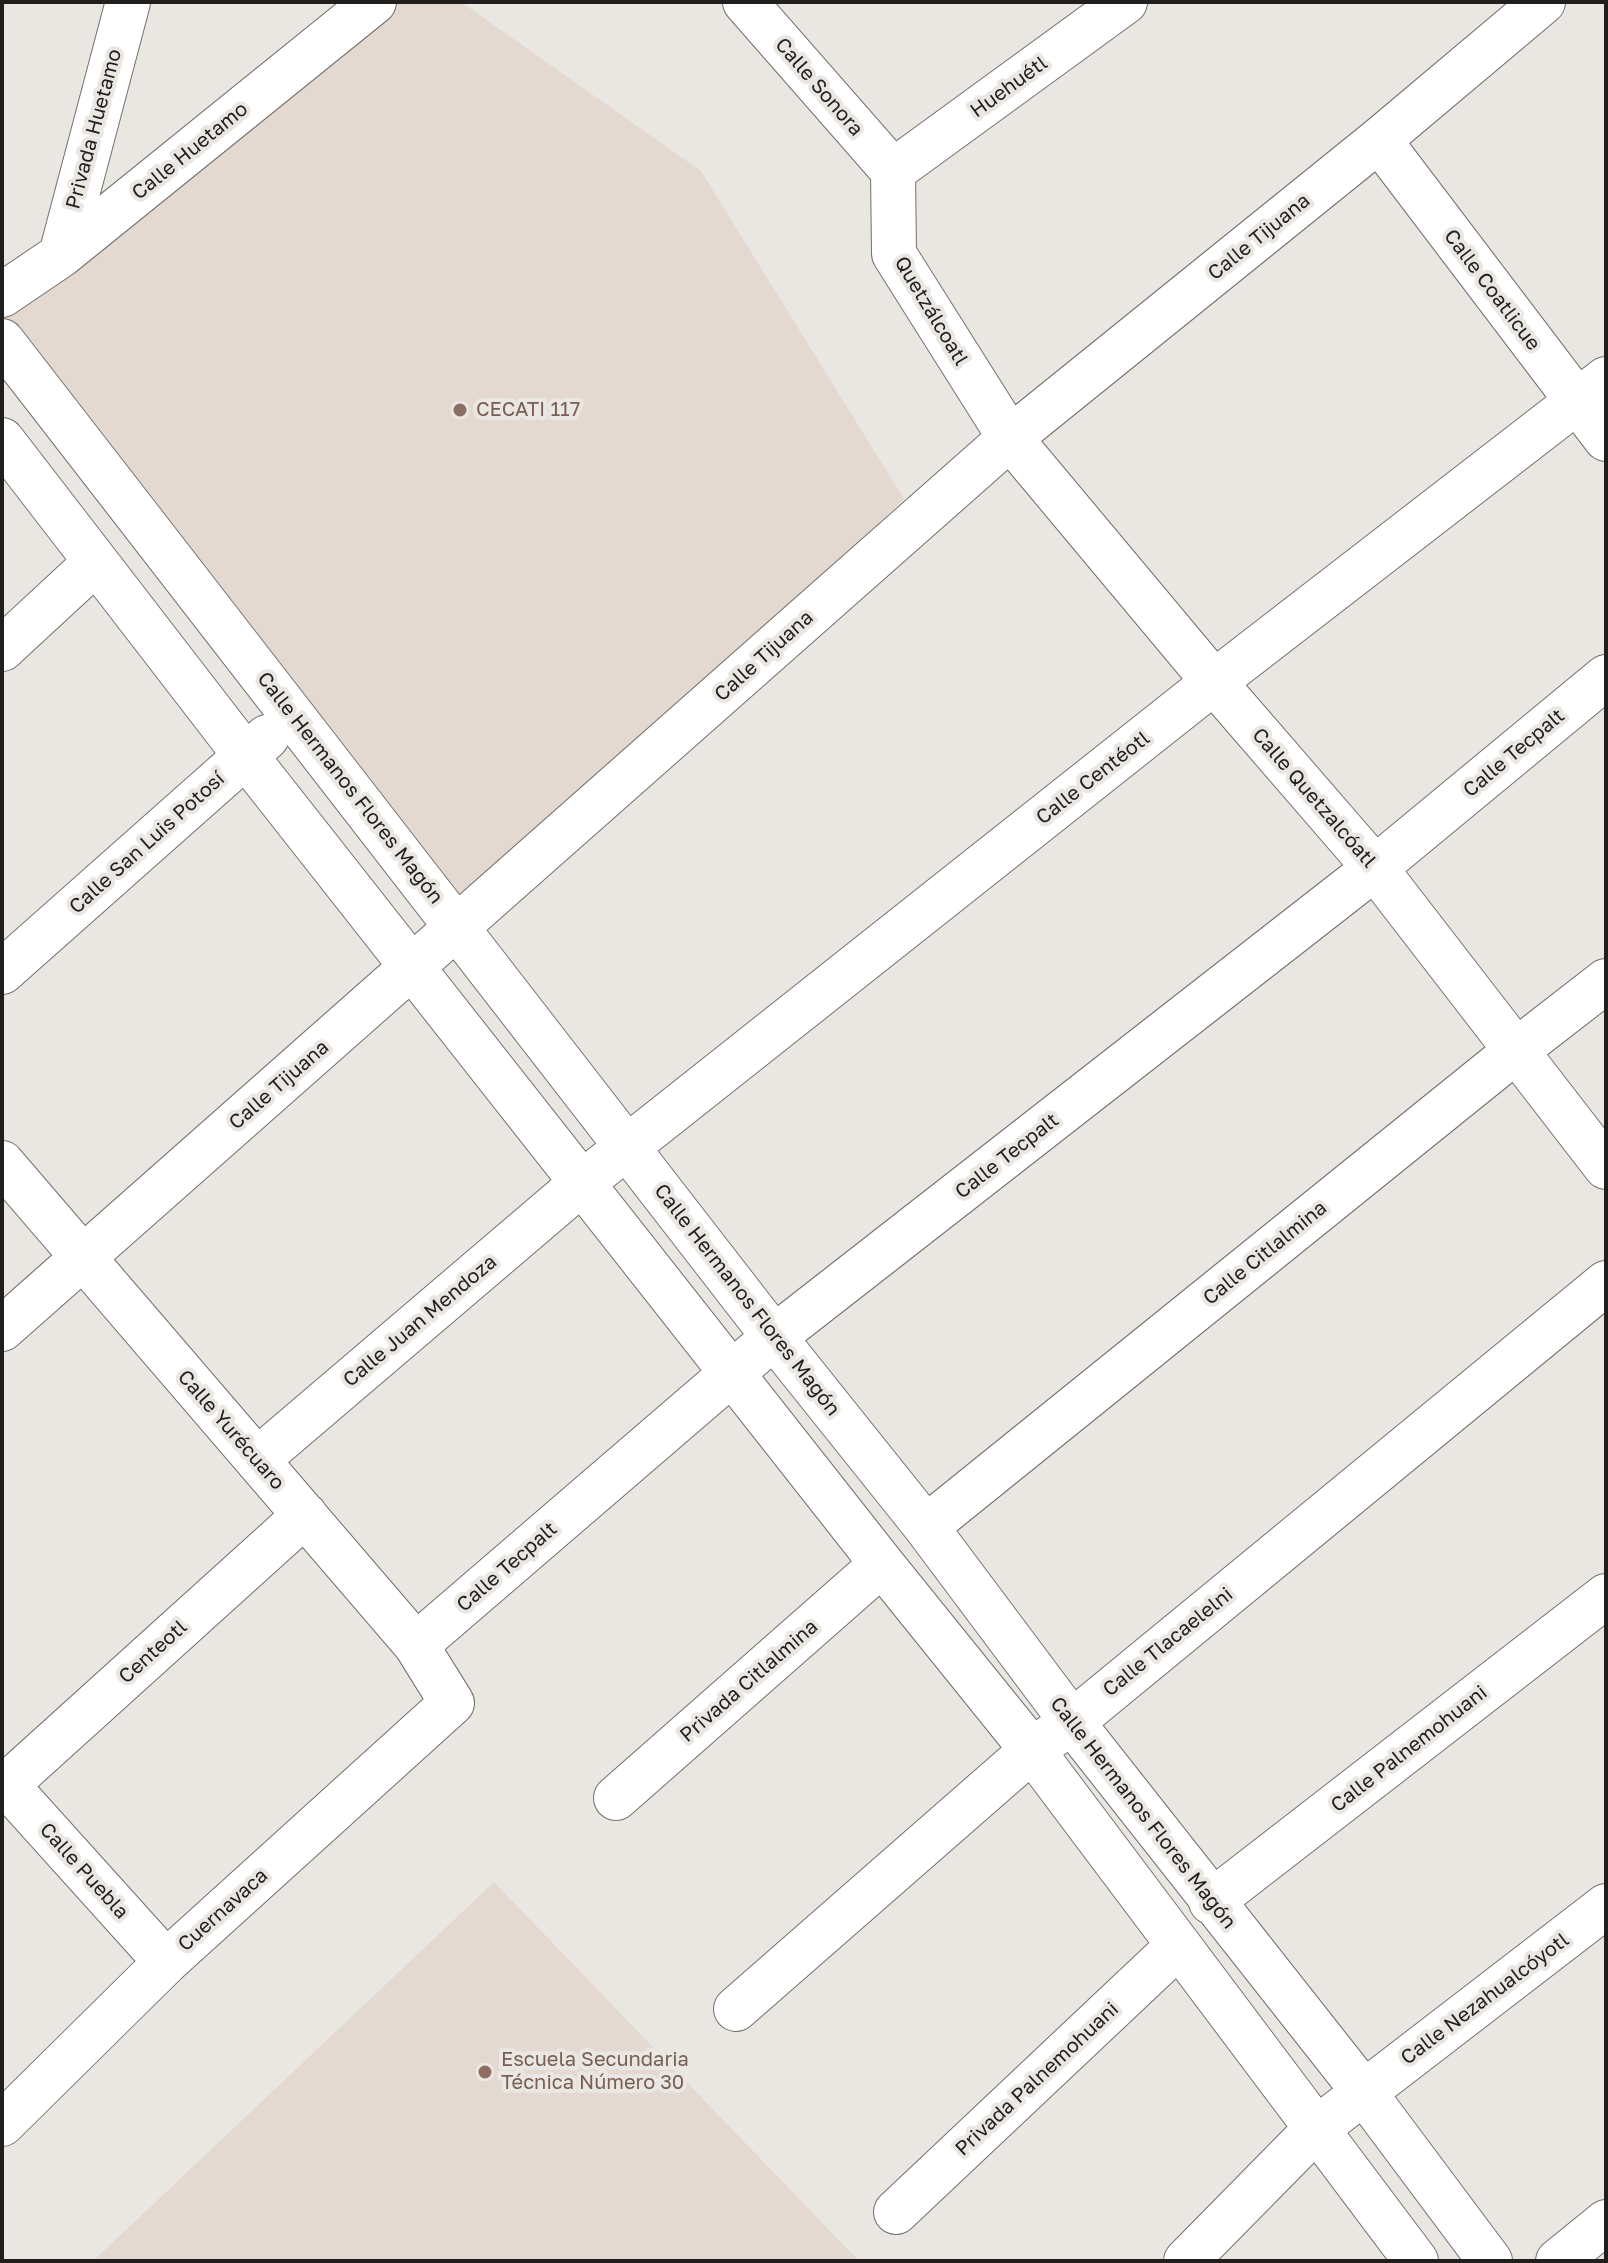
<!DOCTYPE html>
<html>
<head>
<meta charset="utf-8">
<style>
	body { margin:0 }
	#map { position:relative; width:1608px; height:2263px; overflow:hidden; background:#eae7e3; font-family:"Golos Text",sans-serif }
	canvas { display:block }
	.frame { position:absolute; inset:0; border:4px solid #201f1d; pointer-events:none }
</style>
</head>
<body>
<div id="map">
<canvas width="1608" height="2263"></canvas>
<div class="frame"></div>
</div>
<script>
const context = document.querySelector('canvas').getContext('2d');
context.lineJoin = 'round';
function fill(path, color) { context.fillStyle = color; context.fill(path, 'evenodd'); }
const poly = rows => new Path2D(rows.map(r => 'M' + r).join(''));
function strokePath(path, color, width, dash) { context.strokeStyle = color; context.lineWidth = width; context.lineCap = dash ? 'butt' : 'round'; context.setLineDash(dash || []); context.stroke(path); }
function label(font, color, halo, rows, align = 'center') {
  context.font = font + ' "Golos Text",sans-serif'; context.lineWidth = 8; context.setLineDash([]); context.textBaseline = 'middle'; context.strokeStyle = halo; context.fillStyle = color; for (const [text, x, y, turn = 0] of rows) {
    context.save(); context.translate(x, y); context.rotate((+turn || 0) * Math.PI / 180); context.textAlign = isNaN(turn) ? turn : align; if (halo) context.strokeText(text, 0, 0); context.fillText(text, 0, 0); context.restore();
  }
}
const built = poly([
	[389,2,461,2,701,171,904,499,460,915,2,322,2,307],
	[494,1882,859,2261,93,2261]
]);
const street = poly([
	[745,2,893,171],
	[1379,140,1606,439],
	[893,171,894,254,1010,438,1214,682,1375,868,1606,1167],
	[893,171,1125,2],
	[61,255,128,2],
	[2,295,61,255,374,2],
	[2,341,774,1337,926,1527,1072,1722,1363,2091,1490,2261],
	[2,440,245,755,882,1564,1032,1750,1416,2261],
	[2,649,96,562],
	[2,972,267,737],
	[2,1163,416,1645,452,1703,166,1962,2,2124],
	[2,1329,1010,438,1379,140,1543,2],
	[257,1460,583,1182,1214,682,1606,379],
	[926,1527,1517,1050,1606,981],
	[416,1645,774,1337,1375,868,1606,677],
	[2,1780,166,1962],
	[2,1789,305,1515],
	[616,1798,882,1564],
	[1211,1902,1606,1596],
	[736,2009,1032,1750,1072,1722,1606,1283],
	[896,2212,1178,1946],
	[1186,2261,1315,2130,1606,1906],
	[1558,2261,1606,2222]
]);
const markers = [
	[460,410,8,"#8d6e63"],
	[485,2072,8,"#8d6e63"]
];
const streetNames = [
	["Calle Sonora",819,87,49],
	["Huehuétl",1009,87,-36],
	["Privada Huetamo",94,129,-75],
	["Calle Huetamo",190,151,-39],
	["Calle Tijuana",1259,237,-39],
	["Calle Coatlicue",1492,290,53],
	["Quetzálcoatl",931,311,59],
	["Calle Tijuana",764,656,-42],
	["Calle Tecpalt",1514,753,-40],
	["Calle Centéotl",1093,778,-38],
	["Calle Hermanos Flores Magón",350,788,52],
	["Calle Quetzalcóatl",1314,798,49],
	["Calle San Luis Potosí",147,843,-42],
	["Calle Tijuana",279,1085,-41],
	["Calle Tecpalt",1007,1156,-38],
	["Calle Citlalmina",1265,1253,-39],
	["Calle Hermanos Flores Magón",747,1300,52],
	["Calle Juan Mendoza",420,1321,-40],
	["Calle Yurécuaro",231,1430,49],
	["Calle Tecpalt",507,1567,-41],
	["Calle Tlacaelelni",1168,1642,-39],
	["Centeotl",153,1652,-42],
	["Privada Citlalmina",749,1681,-41],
	["Calle Palnemohuani",1409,1749,-38],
	["Calle Hermanos Flores Magón",1143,1813,52],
	["Calle Puebla",84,1871,48],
	["Cuernavaca",223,1910,-42],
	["Calle Nezahualcóyotl",1485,1999,-37],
	["Privada Palnemohuani",1037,2079,-43]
];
const educationNames = [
	["CECATI 117",476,410],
	["Escuela Secundaria",501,2060],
	["Técnica Número 30",501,2083]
];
fill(built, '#e3d9d0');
strokePath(street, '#73706d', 46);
strokePath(street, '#fff', 44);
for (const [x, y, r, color] of markers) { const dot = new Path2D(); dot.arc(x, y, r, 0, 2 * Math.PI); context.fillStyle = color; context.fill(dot); strokePath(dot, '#eae7e3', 3); }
label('20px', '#201f1d', '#eae7e3', streetNames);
label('20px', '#785e54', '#eae7e3', educationNames, 'left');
</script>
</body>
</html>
